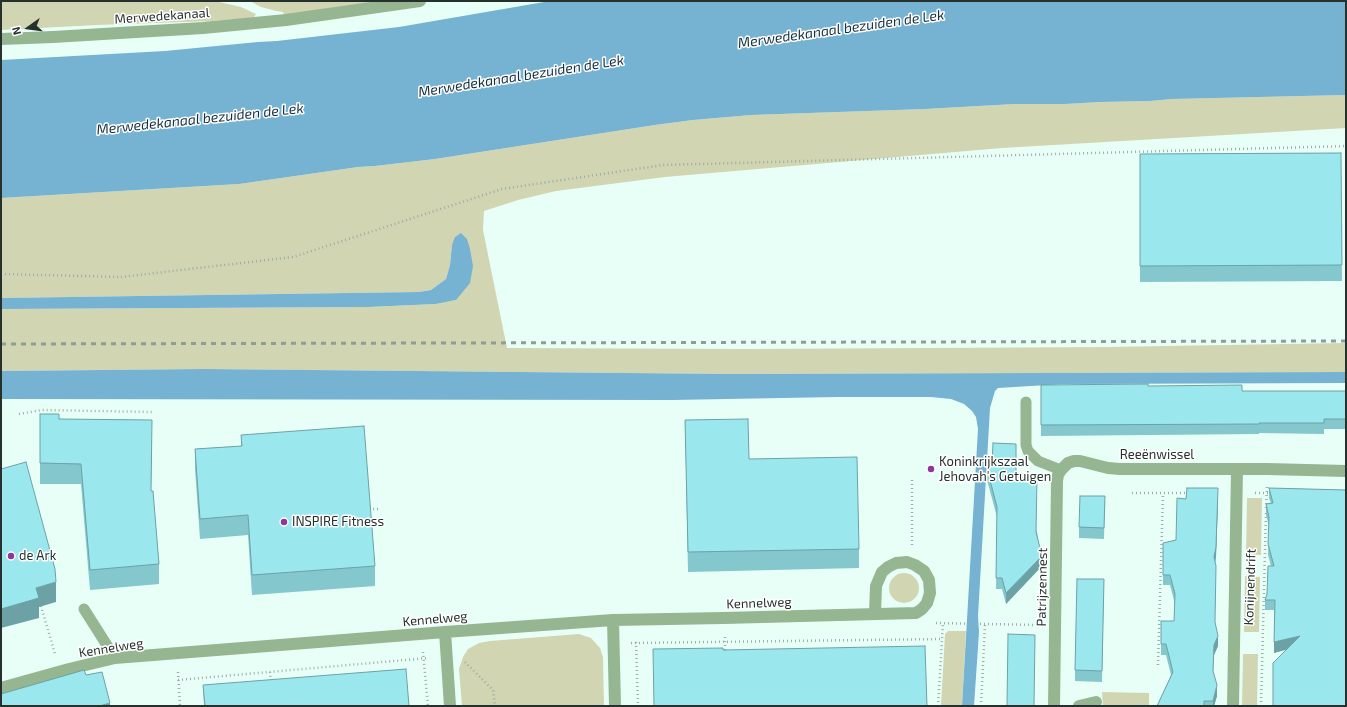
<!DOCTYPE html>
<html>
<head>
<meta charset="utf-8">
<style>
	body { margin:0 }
	#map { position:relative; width:1347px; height:707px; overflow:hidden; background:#e8fff7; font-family:"Exo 2",sans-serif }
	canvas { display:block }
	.frame { position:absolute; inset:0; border:2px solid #26312d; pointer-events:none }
	.north { position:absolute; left:8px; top:8px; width:40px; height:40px; -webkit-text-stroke:3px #fff; paint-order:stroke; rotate:256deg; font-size:11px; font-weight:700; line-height:16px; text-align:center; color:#26312d }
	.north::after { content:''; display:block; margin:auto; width:14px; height:18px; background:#26312d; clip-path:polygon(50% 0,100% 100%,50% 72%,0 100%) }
</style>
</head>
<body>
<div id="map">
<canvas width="1347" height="707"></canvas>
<div class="frame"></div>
<div class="north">N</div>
</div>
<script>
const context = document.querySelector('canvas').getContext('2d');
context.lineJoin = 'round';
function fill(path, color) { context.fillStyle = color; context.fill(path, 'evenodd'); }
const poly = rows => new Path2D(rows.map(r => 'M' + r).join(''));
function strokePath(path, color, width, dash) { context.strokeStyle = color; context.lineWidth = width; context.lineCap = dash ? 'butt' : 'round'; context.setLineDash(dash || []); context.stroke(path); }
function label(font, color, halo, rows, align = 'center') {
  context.font = font + ' "Exo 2",sans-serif'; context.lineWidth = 3; context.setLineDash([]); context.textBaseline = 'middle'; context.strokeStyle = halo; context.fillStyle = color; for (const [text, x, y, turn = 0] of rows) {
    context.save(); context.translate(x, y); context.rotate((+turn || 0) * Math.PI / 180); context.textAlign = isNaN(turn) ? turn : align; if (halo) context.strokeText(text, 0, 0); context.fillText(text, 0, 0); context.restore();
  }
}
const green = poly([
	[1,1,215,1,241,7,256,14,254,17,249,18,213,21,97,25,1,30],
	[250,1,379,1,284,15,283,12,276,11,261,7],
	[1346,95,1346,128,1002,148,665,177,556,191,518,200,484,211,483,230,507,348,746,349,1107,347,1346,343,1346,372,732,374,205,369,1,371,1,309,368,307,436,304,456,300,452,245,450,265,446,279,431,290,419,292,1,298,1,198,239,184,358,167,375,166,435,159,655,125,693,120,751,115,925,109,1015,104,1065,104,1100,102,1150,101,1172,99],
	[1247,498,1262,498,1261,555,1246,554],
	'889 588a15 15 0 1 1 30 0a15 15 0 1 1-30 0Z',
	[1245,576,1260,577,1259,632,1244,632],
	[948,631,966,631,962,706,941,706,945,634],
	[579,634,591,638,600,648,603,657,604,706,462,706,459,669,463,657,468,649,479,643,490,641],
	[1243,654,1258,654,1257,706,1242,706],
	[1102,692,1149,693,1149,706,1103,706]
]);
const water = poly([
	[550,1,1346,1,1346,95,1172,99,1150,101,1100,102,1065,104,1015,104,925,109,751,115,693,120,655,125,435,159,375,166,358,167,239,184,1,198,1,60,165,51,258,42,277,41,399,27],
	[461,233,467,239,470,249,473,266,470,283,456,300,436,304,368,307,1,309,1,298,419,292,431,290,446,279,450,265,452,245,455,237],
	[205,369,732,374,1346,372,1346,383,1064,384,998,388,995,391,990,408,978,616,979,632,974,706,962,706,978,429,976,417,972,411,964,404,951,399,931,397,837,397,672,400,1,399,1,371]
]);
const path = poly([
	[1,274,121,277,293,257,502,189,663,165,1346,146],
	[19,414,42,410,153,412],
	[912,480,912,546],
	[1132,493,1190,493],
	[1255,493,1268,493],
	[1266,508,1267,487],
	[369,509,378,509],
	[41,606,55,654],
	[936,623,1037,625],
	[725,637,725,654],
	[636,642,638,706],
	[631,643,942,639],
	[423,652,428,706],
	[465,662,493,690,495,706],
	[1158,665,1163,493],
	[178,672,180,706],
	[270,672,271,682],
	[178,680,428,658],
	[938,706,943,623],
	[981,706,985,625],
	[1261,706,1266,513]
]);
const lane = poly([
	[1026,402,1026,445,1028,451,1038,461,1061,470],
	[84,609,115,658]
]);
const street = poly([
	[1,39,53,37,203,28,286,20,420,1],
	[613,620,615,706],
	[445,632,450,706],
	[1,688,69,669,115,658,445,632,613,620,724,618,916,613,922,609,927,603,930,593,929,580,924,571,915,565,907,562,896,563,888,567,882,572,876,586,875,614],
	[1054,706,1057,481,1058,475,1061,470,1068,463,1074,461,1080,461,1108,468,1120,469,1267,469,1346,471],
	[1079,706,1096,702],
	[1233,706,1237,469]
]);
const rail = poly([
	[1,344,1346,341]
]);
const wall = poly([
	[1341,153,1342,281,1140,282,1140,154],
	[1041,385,1148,386,1242,391,1346,391,1346,429,1324,429,1324,434,1259,433,1259,434,1041,436],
	[40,414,152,440,151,491,159,564,159,584,90,590,81,484,40,484],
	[685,420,749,459,859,549,859,568,688,572],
	[241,435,375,566,375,586,252,595,248,535,200,539,195,469,195,449,241,446],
	[986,465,1016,477,1037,532,1042,566,1006,604,1002,589,996,589,997,517,986,476],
	[1269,488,1346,490,1287,649,1274,653,1274,610,1265,610,1265,600,1267,594,1271,566,1268,555,1269,526,1266,515,1266,504,1271,503,1269,498],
	[1105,496,1104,539,1079,538,1079,527],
	[1218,499,1216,557,1215,562,1215,623,1218,646,1214,655,1213,672,1217,696,1214,706,1157,706,1171,675,1166,655,1161,655,1161,621,1174,621,1175,604,1170,585,1163,585,1163,555,1176,540],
	[1104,579,1102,682,1075,681,1075,670],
	[203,685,409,706,204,706]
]);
const shadedWall = poly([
	[1218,499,1216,557,1214,568,1214,557],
	[1042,556,1042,566,1006,604,1006,593],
	[56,582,56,602,39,607,39,618,1,628,1,609,36,588],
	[1218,636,1218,646,1214,655,1213,681,1214,645],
	[1300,636,1300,646,1274,653,1274,642],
	[1217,685,1217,696,1214,706,1213,706,1213,701],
	[110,703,110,706,99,706]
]);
const building = poly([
	[1341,153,1342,265,1140,266,1140,154,1341,153],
	[1148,384,1148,386,1242,385,1242,391,1346,391,1346,419,1324,419,1324,423,1259,423,1259,424,1041,425,1041,385,1148,384],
	[40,414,59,414,59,419,152,420,151,491,153,491,159,564,90,570,81,464,40,463,40,414],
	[748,419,749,459,857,457,859,549,688,552,685,420,748,419],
	[364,426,375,566,252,575,248,515,200,519,195,449,242,446,241,435,364,426],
	[993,443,1016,444,1016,477,1037,478,1036,532,1042,556,1006,593,1002,578,996,578,997,507,986,465,992,465,993,443],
	[26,462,55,569,56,582,36,588,39,598,1,609,1,469,26,462],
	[1187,488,1218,488,1216,547,1214,557,1216,566,1215,622,1218,636,1214,645,1213,671,1217,685,1213,701,1204,701,1204,706,1157,706,1173,672,1166,644,1161,644,1161,621,1174,621,1175,594,1170,575,1163,575,1163,543,1176,540,1177,498,1186,499,1187,488],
	[1269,488,1346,490,1346,706,1273,706,1273,663,1300,636,1274,642,1275,600,1265,600,1267,594,1268,566,1274,566,1268,544,1269,517,1266,504,1273,503,1269,488],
	[1080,496,1105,496,1104,528,1079,527,1080,496],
	[1077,579,1104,579,1102,671,1075,670,1077,579],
	[1008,634,1035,635,1034,706,1007,706,1008,634],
	[925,646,927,706,654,706,653,649,723,648,723,650,925,646],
	[406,669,409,706,205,706,203,685,406,669],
	[84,670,86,675,102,672,110,703,99,706,1,706,1,694,84,670]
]);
const markers = [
	[931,469,4,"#90359f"],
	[284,522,4,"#90359f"],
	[11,556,4,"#90359f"]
];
const streetNames = [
	["Merwedekanaal",162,16,-4],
	["Reeënwissel",1157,455],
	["Patrijzennest",1042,587,-89],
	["Konijnendrift",1250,587,-88],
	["Kennelweg",759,603,-2],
	["Kennelweg",435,619,-5],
	["Kennelweg",111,648,-9]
];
const poiNames = [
	["Koninkrijkszaal",939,462],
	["Jehovah's Getuigen",939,477],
	["INSPIRE Fitness",292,522],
	["de Ark",19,556]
];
const waterNames = [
	["Merwedekanaal bezuiden de Lek",841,29,-8],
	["Merwedekanaal bezuiden de Lek",521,76,-9],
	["Merwedekanaal bezuiden de Lek",200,119,-6]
];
fill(green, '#d1d5b1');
fill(water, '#76b2d1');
strokePath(path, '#9baea7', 2.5, [1, 3]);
strokePath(lane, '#96b692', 11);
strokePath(street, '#96b692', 12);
strokePath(rail, '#8d9e98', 3, [5, 5]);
fill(wall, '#84c7cc');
fill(shadedWall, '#6ca2a6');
fill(building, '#9ae7ed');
strokePath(building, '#6ca2a6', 1);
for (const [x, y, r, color] of markers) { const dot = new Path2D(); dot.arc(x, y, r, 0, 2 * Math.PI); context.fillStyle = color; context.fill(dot); strokePath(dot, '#fff', 1.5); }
label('13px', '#26312d', '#fff', streetNames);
label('13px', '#26312d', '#fff', poiNames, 'left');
label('italic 14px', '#14303e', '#fff', waterNames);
</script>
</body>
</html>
